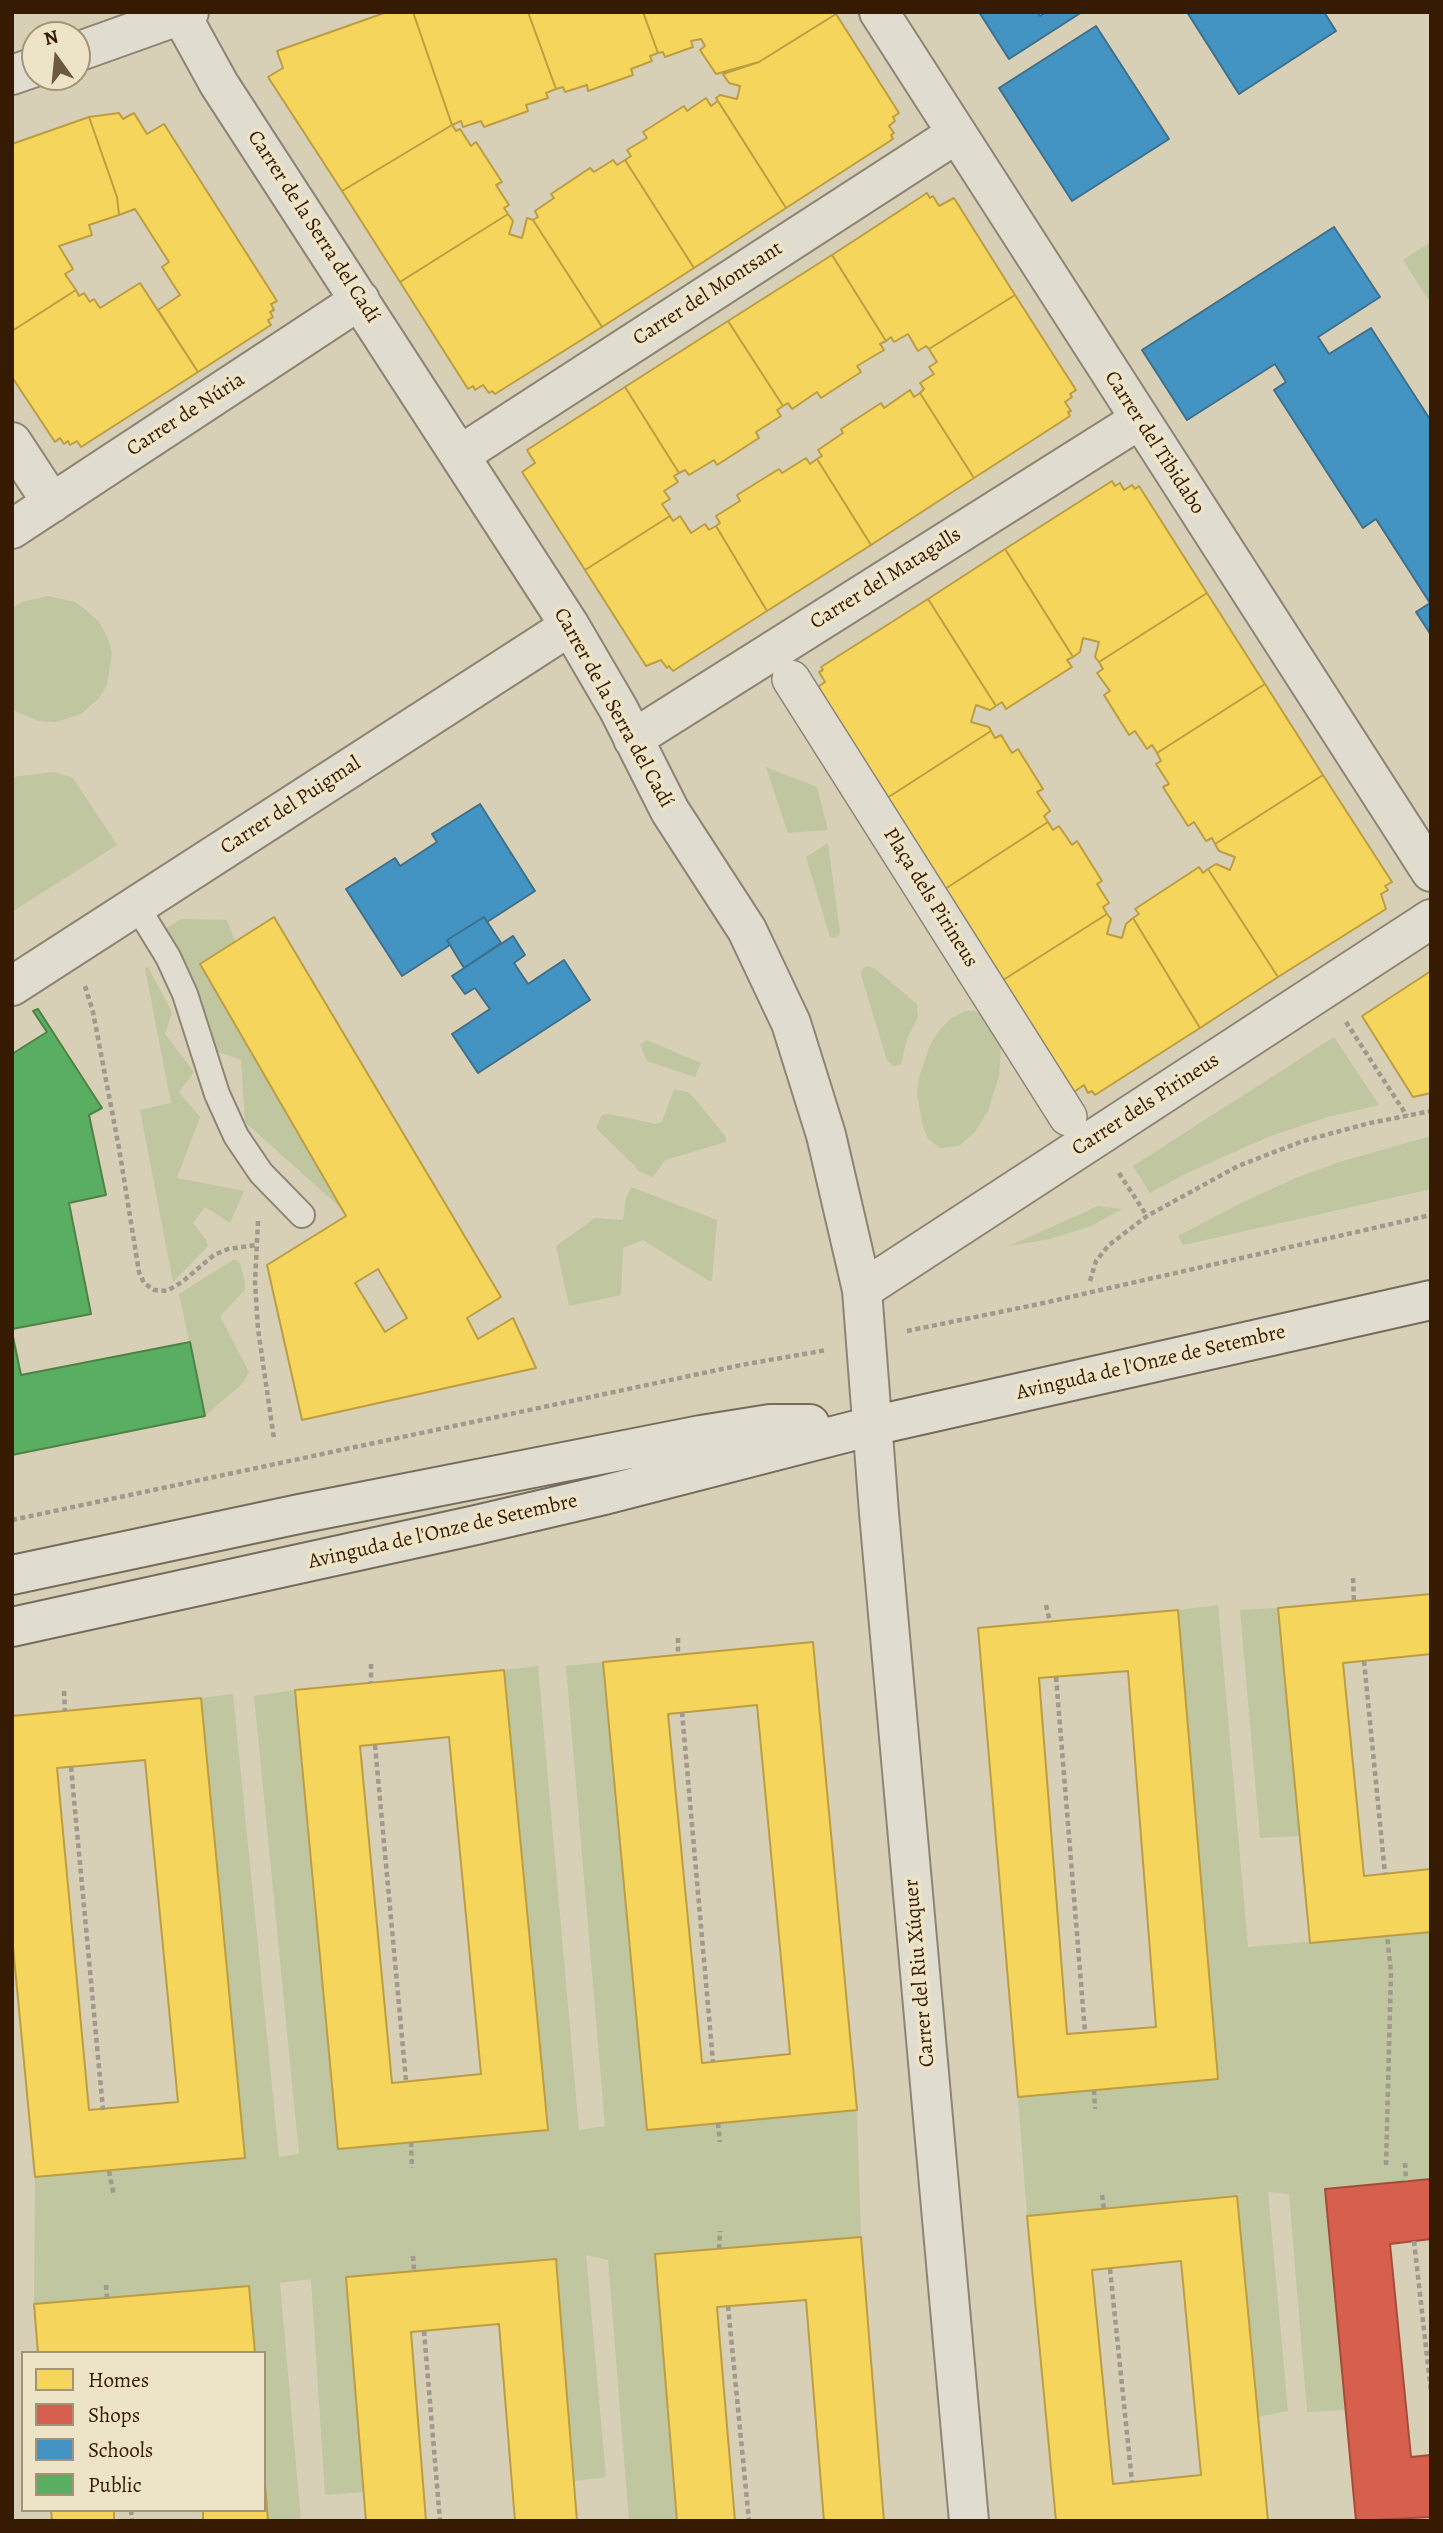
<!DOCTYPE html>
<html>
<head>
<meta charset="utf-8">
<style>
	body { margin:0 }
	#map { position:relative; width:1443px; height:2533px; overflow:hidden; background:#d7cfb6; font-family:Alegreya,serif }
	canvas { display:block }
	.frame { position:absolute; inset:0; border:14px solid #361a01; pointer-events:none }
	.legend { position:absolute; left:21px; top:2351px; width:245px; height:161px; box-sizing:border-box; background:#ede4c7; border:2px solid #a49378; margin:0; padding:9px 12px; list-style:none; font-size:21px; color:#361a01 }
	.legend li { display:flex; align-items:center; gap:14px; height:35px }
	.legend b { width:35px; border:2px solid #a49378 }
	.north { position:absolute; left:21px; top:21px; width:70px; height:70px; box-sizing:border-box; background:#ede4c7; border:2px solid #a49378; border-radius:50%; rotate:345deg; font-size:19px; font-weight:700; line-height:28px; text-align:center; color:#361a01 }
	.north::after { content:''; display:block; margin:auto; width:24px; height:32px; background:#6e5940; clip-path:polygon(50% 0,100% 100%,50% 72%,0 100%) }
</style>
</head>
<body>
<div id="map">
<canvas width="1443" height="2533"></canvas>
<div class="frame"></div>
<ul class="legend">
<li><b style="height:19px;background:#f6d55c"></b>Homes</li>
<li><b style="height:19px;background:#d6604d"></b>Shops</li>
<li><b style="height:19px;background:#4393c3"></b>Schools</li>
<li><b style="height:19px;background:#5aae61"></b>Public</li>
</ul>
<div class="north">N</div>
</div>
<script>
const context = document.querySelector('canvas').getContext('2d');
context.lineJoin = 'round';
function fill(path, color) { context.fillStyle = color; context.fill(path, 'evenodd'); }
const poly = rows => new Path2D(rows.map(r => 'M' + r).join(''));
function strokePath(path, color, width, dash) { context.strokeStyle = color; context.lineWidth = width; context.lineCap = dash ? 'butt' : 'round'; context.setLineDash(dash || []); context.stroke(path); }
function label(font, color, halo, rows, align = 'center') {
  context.font = font + ' Alegreya,serif'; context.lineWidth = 7; context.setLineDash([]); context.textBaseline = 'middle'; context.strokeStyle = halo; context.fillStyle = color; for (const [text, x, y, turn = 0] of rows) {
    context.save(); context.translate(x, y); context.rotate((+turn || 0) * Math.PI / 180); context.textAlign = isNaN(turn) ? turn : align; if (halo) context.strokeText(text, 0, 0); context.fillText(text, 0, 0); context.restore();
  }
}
const green = poly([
	[1431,242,1431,304,1403,260],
	[48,596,75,602,87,611,100,623,108,639,112,653,107,685,99,698,81,714,56,722,39,721,12,710,12,609,22,602],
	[766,767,817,787,828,830,788,833],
	[54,772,73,778,117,845,12,912,12,777],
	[828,843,840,933,838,937,833,938,830,937,806,857],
	[181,919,227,920,235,941,200,964,342,1209,245,1122,241,1060,216,1051,190,971,166,928],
	[867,966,874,968,917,1004,918,1017,907,1039,901,1064,899,1065,893,1066,887,1060,861,975,862,969],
	[148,967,172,1012,165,1034,194,1072,179,1092,200,1117,177,1178,244,1191,230,1223,205,1207,193,1223,206,1240,208,1246,173,1282,140,1110,171,1103,145,968],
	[965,1011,974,1011,984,1015,1001,1045,999,1076,988,1111,975,1132,959,1146,940,1148,928,1139,923,1127,917,1094,919,1078,930,1045,938,1032,950,1019],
	[1334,1037,1379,1105,1328,1117,1268,1137,1185,1174,1150,1193,1133,1166],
	[647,1040,701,1063,695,1077,647,1061,640,1044],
	[674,1089,690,1093,726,1137,726,1142,665,1160,653,1177,638,1171,636,1167,596,1128,602,1115,609,1114,656,1124,662,1122],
	[1431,1136,1431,1189,1183,1245,1178,1236,1243,1202,1296,1178,1336,1163],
	[631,1187,717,1220,712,1281,709,1281,643,1240,623,1248,621,1295,569,1306,556,1246,595,1218,623,1220,626,1199],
	[1098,1206,1122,1209,1091,1226,1050,1239,1009,1246],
	[233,1260,237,1260,240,1264,245,1282,245,1290,220,1316,249,1372,243,1383,205,1416,179,1294],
	[1218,1605,1248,1947,1431,1932,1431,2179,1325,2189,1346,2410,1307,2412,1289,2194,1268,2192,1288,2411,1257,2417,1237,2196,1243,2194,1027,2216,1018,2097,1218,2079,1178,1610],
	[1278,1608,1300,1836,1260,1838,1240,1610],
	[603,1662,648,2129,857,2110,861,2237,655,2254,677,2521,629,2521,608,2260,586,2255,606,2477,574,2481,556,2259,347,2277,364,2492,325,2495,311,2279,280,2283,301,2521,268,2521,264,2470,264,2353,255,2353,249,2286,34,2304,35,2177,245,2158,201,1698,233,1694,279,2157,299,2154,254,1696,295,1690,338,2149,547,2130,504,1670,538,1666,579,2130,605,2126,566,1666]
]);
const homes = poly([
	[387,12,413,12,452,125,342,191,268,77,283,68,277,51,387,12],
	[413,12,528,12,556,89,546,93,548,98,526,105,528,111,484,127,481,121,463,127,461,121,452,125,413,12],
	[528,12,643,12,658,53,650,56,652,61,631,69,633,75,588,91,587,85,565,92,563,87,556,89,528,12],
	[643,12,835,12,836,14,759,62,716,74,700,50,705,46,701,39,691,41,693,47,665,57,663,52,658,53,643,12],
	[836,14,899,113,893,117,895,121,889,126,894,133,891,135,893,139,786,208,716,98,720,95,737,99,740,86,729,83,723,74,759,62,836,14],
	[706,98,711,106,718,101,786,208,694,268,625,160,631,156,627,150,647,138,643,132,684,106,687,111,706,98],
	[119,113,123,119,134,113,147,134,164,124,277,301,271,304,274,310,270,312,273,317,268,320,271,325,198,372,158,310,180,295,162,267,169,262,135,209,119,215,117,197,89,117,119,113],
	[89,117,117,197,119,215,89,225,92,235,59,246,73,269,65,274,76,290,12,331,12,144,89,117],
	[452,125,456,131,460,129,471,146,476,142,502,182,496,185,509,205,504,208,508,214,400,282,342,191,452,125],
	[613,160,617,165,625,160,694,268,602,327,533,220,538,217,535,211,554,198,551,194,590,168,594,172,613,160],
	[927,193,930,198,933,196,939,206,954,198,1015,295,929,349,926,346,918,351,908,334,894,342,891,337,886,341,832,255,927,193],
	[508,214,513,221,509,234,522,238,527,218,533,220,602,327,495,394,492,391,489,393,483,385,475,390,473,386,468,389,400,282,508,214],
	[832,255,886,341,880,344,884,350,857,366,861,372,821,398,817,392,792,409,788,403,783,406,728,321,832,255],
	[140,283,198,372,81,447,77,441,70,445,68,441,64,444,60,438,55,442,12,377,12,331,76,290,79,296,84,293,90,302,94,299,100,308,140,283],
	[1015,295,1076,390,1070,394,1072,397,1065,402,1071,411,1068,412,1070,416,974,478,920,393,924,389,920,383,934,374,929,367,937,362,929,349,1015,295],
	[728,321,783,406,777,410,781,416,756,432,759,438,717,465,714,460,689,475,685,470,679,473,625,387,728,321],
	[625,387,679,473,674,476,678,482,664,491,670,499,662,504,670,516,585,570,522,472,535,463,527,450,625,387],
	[910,390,914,397,920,393,974,478,871,545,817,459,822,456,818,450,843,433,841,429,881,403,884,408,910,390],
	[806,458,810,464,817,459,871,545,767,611,716,526,720,523,716,516,740,501,737,495,779,469,782,473,806,458],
	[1112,481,1115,486,1120,483,1124,490,1132,485,1135,489,1139,486,1207,593,1099,662,1095,657,1099,642,1083,638,1080,652,1073,657,1005,549,1112,481],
	[670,516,673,521,680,516,691,533,705,524,709,530,716,526,767,611,673,671,669,666,667,668,661,660,646,666,585,570,670,516],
	[1005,549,1073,657,1067,660,1072,667,1006,709,1002,702,996,706,928,599,1005,549],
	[1207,593,1265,684,1157,753,1152,745,1147,749,1135,731,1129,735,1104,695,1110,691,1097,673,1103,669,1099,662,1207,593],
	[928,599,996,706,990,710,976,705,971,722,989,727,991,731,884,800,816,693,820,690,818,687,825,682,819,672,823,670,821,667,928,599],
	[1265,684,1323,775,1215,844,1212,838,1206,841,1194,822,1188,826,1163,787,1169,784,1156,764,1161,761,1157,753,1265,684],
	[991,731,995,738,1001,735,1012,753,1018,749,1043,789,1037,792,1050,811,1044,816,1048,822,942,891,884,800,991,731],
	[1323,775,1392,882,1385,886,1388,890,1381,894,1386,909,1278,977,1208,869,1216,864,1230,870,1235,857,1219,851,1215,844,1323,775],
	[1048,822,1053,830,1059,826,1072,845,1077,841,1102,881,1097,884,1109,903,1103,907,1107,914,1000,982,942,891,1048,822],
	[1199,867,1203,873,1208,869,1278,977,1200,1028,1133,918,1139,914,1135,909,1199,867],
	[1107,914,1111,919,1107,934,1122,938,1126,924,1133,918,1200,1028,1095,1095,1092,1091,1088,1093,1084,1085,1074,1092,1071,1087,1069,1089,1000,982,1107,914],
	[274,917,501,1297,467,1318,478,1339,513,1318,536,1368,302,1420,267,1265,346,1216,200,964,274,917],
	[378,1269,407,1318,385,1332,355,1283,378,1269],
	[1431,971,1431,1093,1413,1097,1362,1016,1431,971],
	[1431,1594,1431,1654,1343,1663,1364,1876,1431,1869,1431,1932,1310,1943,1278,1608,1431,1594],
	[1178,1610,1218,2079,1018,2097,978,1628,1178,1610],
	[1128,1671,1156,2027,1067,2034,1039,1678,1128,1671],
	[813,1642,857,2110,647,2130,603,1662,813,1642],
	[757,1705,790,2054,702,2063,668,1714,757,1705],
	[504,1670,548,2130,338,2149,295,1690,504,1670],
	[449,1737,481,2074,392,2083,360,1746,449,1737],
	[201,1698,245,2158,35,2177,12,1936,12,1716,201,1698],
	[145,1760,178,2102,89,2110,57,1768,145,1760],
	[1237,2196,1268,2521,1056,2521,1027,2216,1237,2196],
	[1181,2261,1201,2475,1113,2484,1092,2270,1181,2261],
	[861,2237,884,2521,824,2521,806,2300,717,2307,735,2521,677,2521,655,2254,861,2237],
	[556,2259,577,2521,515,2521,499,2324,411,2332,426,2521,366,2521,346,2277,556,2259],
	[249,2286,255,2353,38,2353,34,2304,249,2286],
	[264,2472,268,2521,203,2521,203,2510,264,2510,264,2472],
	[51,2510,114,2510,114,2521,52,2521,51,2510]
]);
const shops = poly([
	[1431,2179,1431,2239,1390,2244,1411,2457,1431,2455,1431,2517,1356,2521,1325,2189,1431,2179]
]);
const schools = poly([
	[979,12,1037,12,1040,16,1046,12,1082,12,1009,59,979,12],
	[1187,12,1324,12,1336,31,1239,94,1187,12],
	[1096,26,1169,139,1072,201,999,88,1096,26],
	[1334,227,1380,297,1318,337,1329,354,1371,328,1431,421,1431,635,1416,612,1430,603,1376,519,1363,528,1274,390,1286,382,1275,364,1187,420,1142,350,1334,227],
	[480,804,535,891,487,922,484,917,447,940,450,945,402,976,346,889,395,858,400,866,437,842,432,834,480,804],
	[484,917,501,943,464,968,447,940,484,917],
	[513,936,525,955,514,963,528,984,564,960,590,1000,478,1073,452,1034,490,1009,475,988,465,994,452,976,513,936]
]);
const public = poly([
	[38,1009,102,1108,89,1115,106,1195,69,1203,91,1314,12,1329,12,1054,47,1032,33,1011,38,1009],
	[12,1332,21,1375,190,1342,205,1416,12,1455,12,1332]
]);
const path = poly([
	[85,986,93,1012,119,1148,139,1272,144,1283,154,1290,167,1291,182,1282,214,1255,228,1249,257,1245],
	[1346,1022,1407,1116],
	[1119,1173,1147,1216],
	[258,1221,255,1282,258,1329,274,1439],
	[1090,1281,1096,1261,1109,1245,1147,1216,1238,1166,1303,1141,1370,1123,1431,1111],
	[907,1331,1039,1304,1431,1215],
	[12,1520,741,1365,827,1350],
	[1353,1578,1354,1601],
	[1046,1605,1050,1622],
	[678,1638,678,1655],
	[1364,1661,1385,1874],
	[371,1664,371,1683],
	[1056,1677,1085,2032],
	[64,1691,65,1711],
	[682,1712,713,2062],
	[375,1745,406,2081],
	[71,1767,103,2110],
	[1094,2090,1095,2109],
	[718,2123,720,2142],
	[411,2142,412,2168],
	[1405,2163,1406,2181],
	[1386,2165,1391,1972,1387,1935],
	[109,2171,114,2196],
	[1102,2195,1104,2209],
	[1414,2241,1431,2392],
	[719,2249,720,2231],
	[413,2256,414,2271],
	[1110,2269,1132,2482],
	[106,2285,107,2298],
	[728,2306,749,2521],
	[424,2331,440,2521],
	[131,2510,132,2521]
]);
const service = poly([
	[136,905,168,957,185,994,217,1094,236,1136,261,1173,302,1215]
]);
const pedestrian = poly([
	[791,679,1068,1117]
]);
const minor = poly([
	[879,12,1431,872],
	[181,15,219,84,570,626,619,710,670,811,747,930,791,1023,826,1135,862,1290,879,1513,969,2521],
	[77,52,189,12],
	[12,75,35,67],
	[12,442,52,503],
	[460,455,956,134],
	[12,529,360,300],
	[633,739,1139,420],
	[12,986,570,626],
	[862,1290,1431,919]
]);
const secondary = poly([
	[12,1575,299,1514,701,1435,770,1424,810,1424],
	[12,1627,476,1525,604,1495,872,1426,1431,1300]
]);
const streetNames = [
	["Carrer de la Serra del Cadí",313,227,57],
	["Carrer del Montsant",708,294,-33],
	["Carrer de Núria",186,415,-33],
	["Carrer del Tibidabo",1154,443,57],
	["Carrer del Matagalls",886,579,-32],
	["Carrer de la Serra del Cadí",613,708,61],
	["Carrer del Puigmal",291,806,-33],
	["Plaça dels Pirineus",930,898,58],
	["Carrer dels Pirineus",1146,1105,-33],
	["Avinguda de l'Onze de Setembre",1151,1363,-13],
	["Avinguda de l'Onze de Setembre",443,1532,-13],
	["Carrer del Riu Xúquer",920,1973,-95]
];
fill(green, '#c0c69f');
fill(homes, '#f6d55c');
strokePath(homes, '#bc9d41', 2);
fill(shops, '#d6604d');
strokePath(shops, '#a64b36', 2);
fill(schools, '#4393c3');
strokePath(schools, '#3f6f89', 2);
fill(public, '#5aae61');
strokePath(public, '#4f8244', 2);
strokePath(service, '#8d8473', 28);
strokePath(pedestrian, '#8d8473', 40);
strokePath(minor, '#8d8473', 42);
strokePath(secondary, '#756c5c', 42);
strokePath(path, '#a0998d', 4.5, [5, 3.5]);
strokePath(service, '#e0dccf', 24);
strokePath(pedestrian, '#e0dccf', 37);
strokePath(minor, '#e0dccf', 38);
strokePath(secondary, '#e0dccf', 38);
label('21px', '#361a01', '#ede4c7', streetNames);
</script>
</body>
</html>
